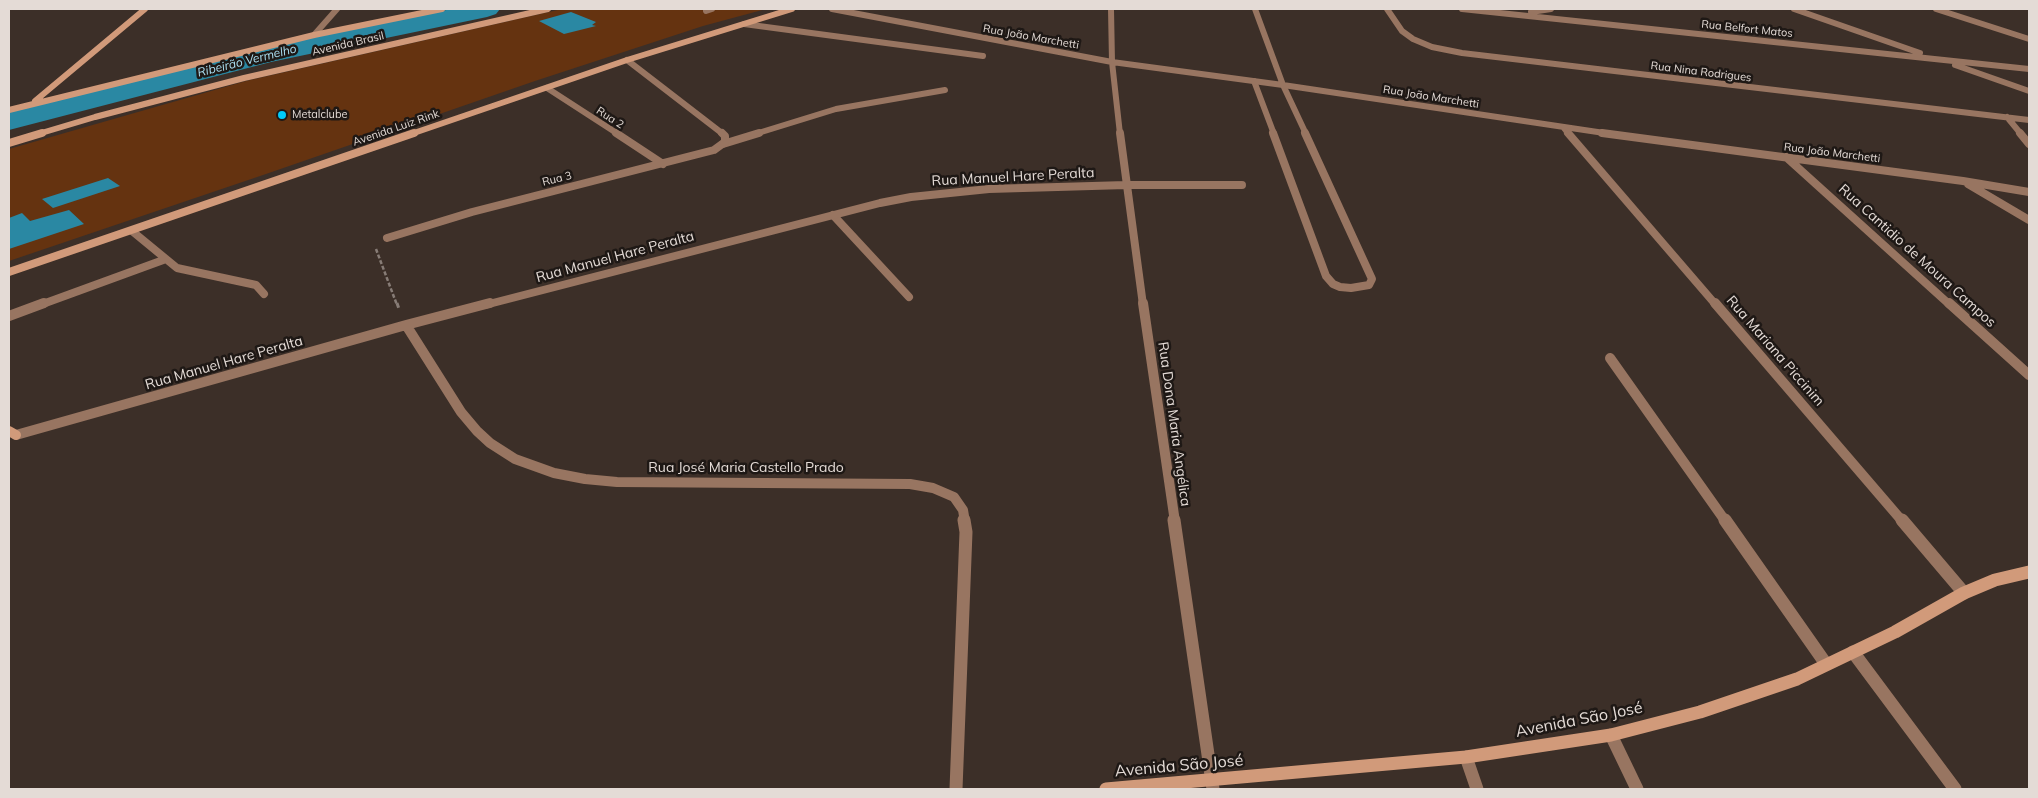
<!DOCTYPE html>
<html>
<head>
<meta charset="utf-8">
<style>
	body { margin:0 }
	#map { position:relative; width:2038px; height:798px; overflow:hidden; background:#3c2f28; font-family:Mulish,sans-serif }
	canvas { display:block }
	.frame { position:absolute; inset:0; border:10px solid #e4dbd6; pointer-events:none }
</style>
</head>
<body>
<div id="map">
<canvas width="2038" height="798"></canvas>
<div class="frame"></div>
</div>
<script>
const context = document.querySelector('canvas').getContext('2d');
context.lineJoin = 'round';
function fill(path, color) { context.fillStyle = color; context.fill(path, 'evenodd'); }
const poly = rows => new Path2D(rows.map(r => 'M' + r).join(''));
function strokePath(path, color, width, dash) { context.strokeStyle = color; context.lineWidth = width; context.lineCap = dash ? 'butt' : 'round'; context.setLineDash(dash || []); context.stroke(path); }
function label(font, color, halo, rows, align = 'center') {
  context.font = font + ' Mulish,sans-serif'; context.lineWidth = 5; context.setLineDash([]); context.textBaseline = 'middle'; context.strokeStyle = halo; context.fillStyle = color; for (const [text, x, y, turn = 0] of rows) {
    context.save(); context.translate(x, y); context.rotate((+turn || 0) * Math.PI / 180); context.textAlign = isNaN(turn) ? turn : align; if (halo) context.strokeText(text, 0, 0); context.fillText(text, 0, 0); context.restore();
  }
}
const green = poly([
	[562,9,766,9,703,26,535,81,266,174,9,261,9,149,246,81]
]);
const water = poly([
	[571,12,596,22,592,25,596,26,564,34,539,21],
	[108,178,120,186,53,208,42,199],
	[69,210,84,224,9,249,9,218,22,213,30,221]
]);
const river = poly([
	[451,9,500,9,496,14,487,17,271,62,9,130,9,112,269,46,451,9]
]);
const pathFar1 = poly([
	[376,249,397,305]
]);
const path = poly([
	[397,303,399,309]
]);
const laneFar3 = poly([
	[706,11,712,9],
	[744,24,983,56],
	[1254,81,1274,134],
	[1283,85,1306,134],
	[755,134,836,109,945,90]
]);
const laneFar2 = poly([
	[1273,133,1326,276,1333,284,1340,287,1351,288,1369,285,1372,279,1305,133],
	[723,144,759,133],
	[833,215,909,297],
	[132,231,177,268,256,285,264,294],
	[40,305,166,259]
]);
const laneFar1 = poly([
	[9,316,44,303]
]);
const lane = poly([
	[1466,757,1477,789]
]);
const streetFar3 = poly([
	[832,9,1112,62,1283,85,1611,134],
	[1111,9,1112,62,1120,134],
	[1255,9,1283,85],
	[1387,9,1402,31,1413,39,1432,47,1462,53,2029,120],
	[1462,9,2029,69],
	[1794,9,1920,53],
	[1936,9,2029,39],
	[1531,12,1551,9],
	[314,35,337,9],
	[627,60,723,134],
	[1955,65,2029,91],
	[547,88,618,134],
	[2007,117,2021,134],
	[1564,128,1569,134]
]);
const streetFar2 = poly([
	[616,133,663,164],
	[1120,133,1143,305],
	[1568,133,1716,305],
	[1602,133,1963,181,2029,192],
	[2020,133,2029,144],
	[1786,157,1950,305],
	[1968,184,2029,220],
	[387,238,472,212,714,150,725,142,725,136,722,133],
	[485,305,880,203,911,197,989,189,1126,185,1242,185]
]);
const streetFar1 = poly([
	[1143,303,1175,522],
	[1715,303,1903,522],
	[1949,303,2029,375],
	[406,325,461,412,477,431,490,443,515,459,554,473,585,479,617,482,910,484,933,488,954,497,963,510,965,522],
	[1610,358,1726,522],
	[16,435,406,325,490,303]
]);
const street = poly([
	[1174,520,1213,789],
	[1725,520,1826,664],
	[1902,520,1964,593],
	[1853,652,1955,789],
	[1611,735,1637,789],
	[956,789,966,532,964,520]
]);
const secondaryFar3 = poly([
	[35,101,145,9],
	[9,110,314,35,442,9],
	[38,134,95,117,244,78,548,9],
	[411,134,627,60,792,9]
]);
const secondaryFar2 = poly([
	[9,143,42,133],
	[9,272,414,133]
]);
const secondaryFar1 = poly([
	[9,431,16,435]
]);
const secondary = poly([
	[1106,789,1466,757,1611,735,1700,712,1797,679,1895,632,1964,593,1995,580,2029,572]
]);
const markers = [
	[282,115,5,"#01cbf9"]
];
const farStreetnames = [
	["Rua Belfort Matos",1747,29,6],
	["Rua João Marchetti",1031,37,10],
	["Avenida Brasil",348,44,-13],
	["Rua Nina Rodrigues",1701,72,7],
	["Rua João Marchetti",1431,97,9],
	["Rua 2",610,118,33],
	["Avenida Luiz Rink",396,128,-19],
	["Rua João Marchetti",1832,153,7],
	["Rua 3",557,179,-14]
];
const farPoinames = [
	["Metalclube",292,115]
];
const farWaternames = [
	["Ribeirão Vermelho",247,61,-14]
];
const streetNames = [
	["Rua Manuel Hare Peralta",1013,177,-3],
	["Rua Cantidio de Moura Campos",1917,256,42],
	["Rua Manuel Hare Peralta",615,257,-15],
	["Rua Mariana Piccinim",1775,351,49],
	["Rua Manuel Hare Peralta",224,363,-16],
	["Rua Dona Maria Angélica",1174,424,82],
	["Rua José Maria Castello Prado",746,468]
];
const nearStreetnames = [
	["Avenida São José",1579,720,-11],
	["Avenida São José",1179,766,-5]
];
fill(green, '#653310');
fill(water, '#2a88a3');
fill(river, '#2a88a3');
strokePath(pathFar1, '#877c76', 2.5, [4, 2]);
strokePath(path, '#877c76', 3, [5, 2.5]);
strokePath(laneFar3, '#987561', 6);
strokePath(laneFar2, '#987561', 8);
strokePath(laneFar1, '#987561', 10);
strokePath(lane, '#987561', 13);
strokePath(streetFar3, '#987561', 6);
strokePath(streetFar2, '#987561', 8);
strokePath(streetFar1, '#987561', 10);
strokePath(street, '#987561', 13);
strokePath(secondaryFar3, '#d19a7a', 6);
strokePath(secondaryFar2, '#d19a7a', 8);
strokePath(secondaryFar1, '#d19a7a', 10);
strokePath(secondary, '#d19a7a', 13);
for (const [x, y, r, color] of markers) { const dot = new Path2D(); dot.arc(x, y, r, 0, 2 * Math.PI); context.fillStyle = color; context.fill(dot); strokePath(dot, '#1e1815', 2); }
label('11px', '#e4dbd6', '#1e1815', farStreetnames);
label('11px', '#e4dbd6', '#1e1815', farPoinames, 'left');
label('italic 12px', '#abdff2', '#1e1815', farWaternames);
label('14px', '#e4dbd6', '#1e1815', streetNames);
label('16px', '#e4dbd6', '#1e1815', nearStreetnames);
</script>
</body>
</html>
